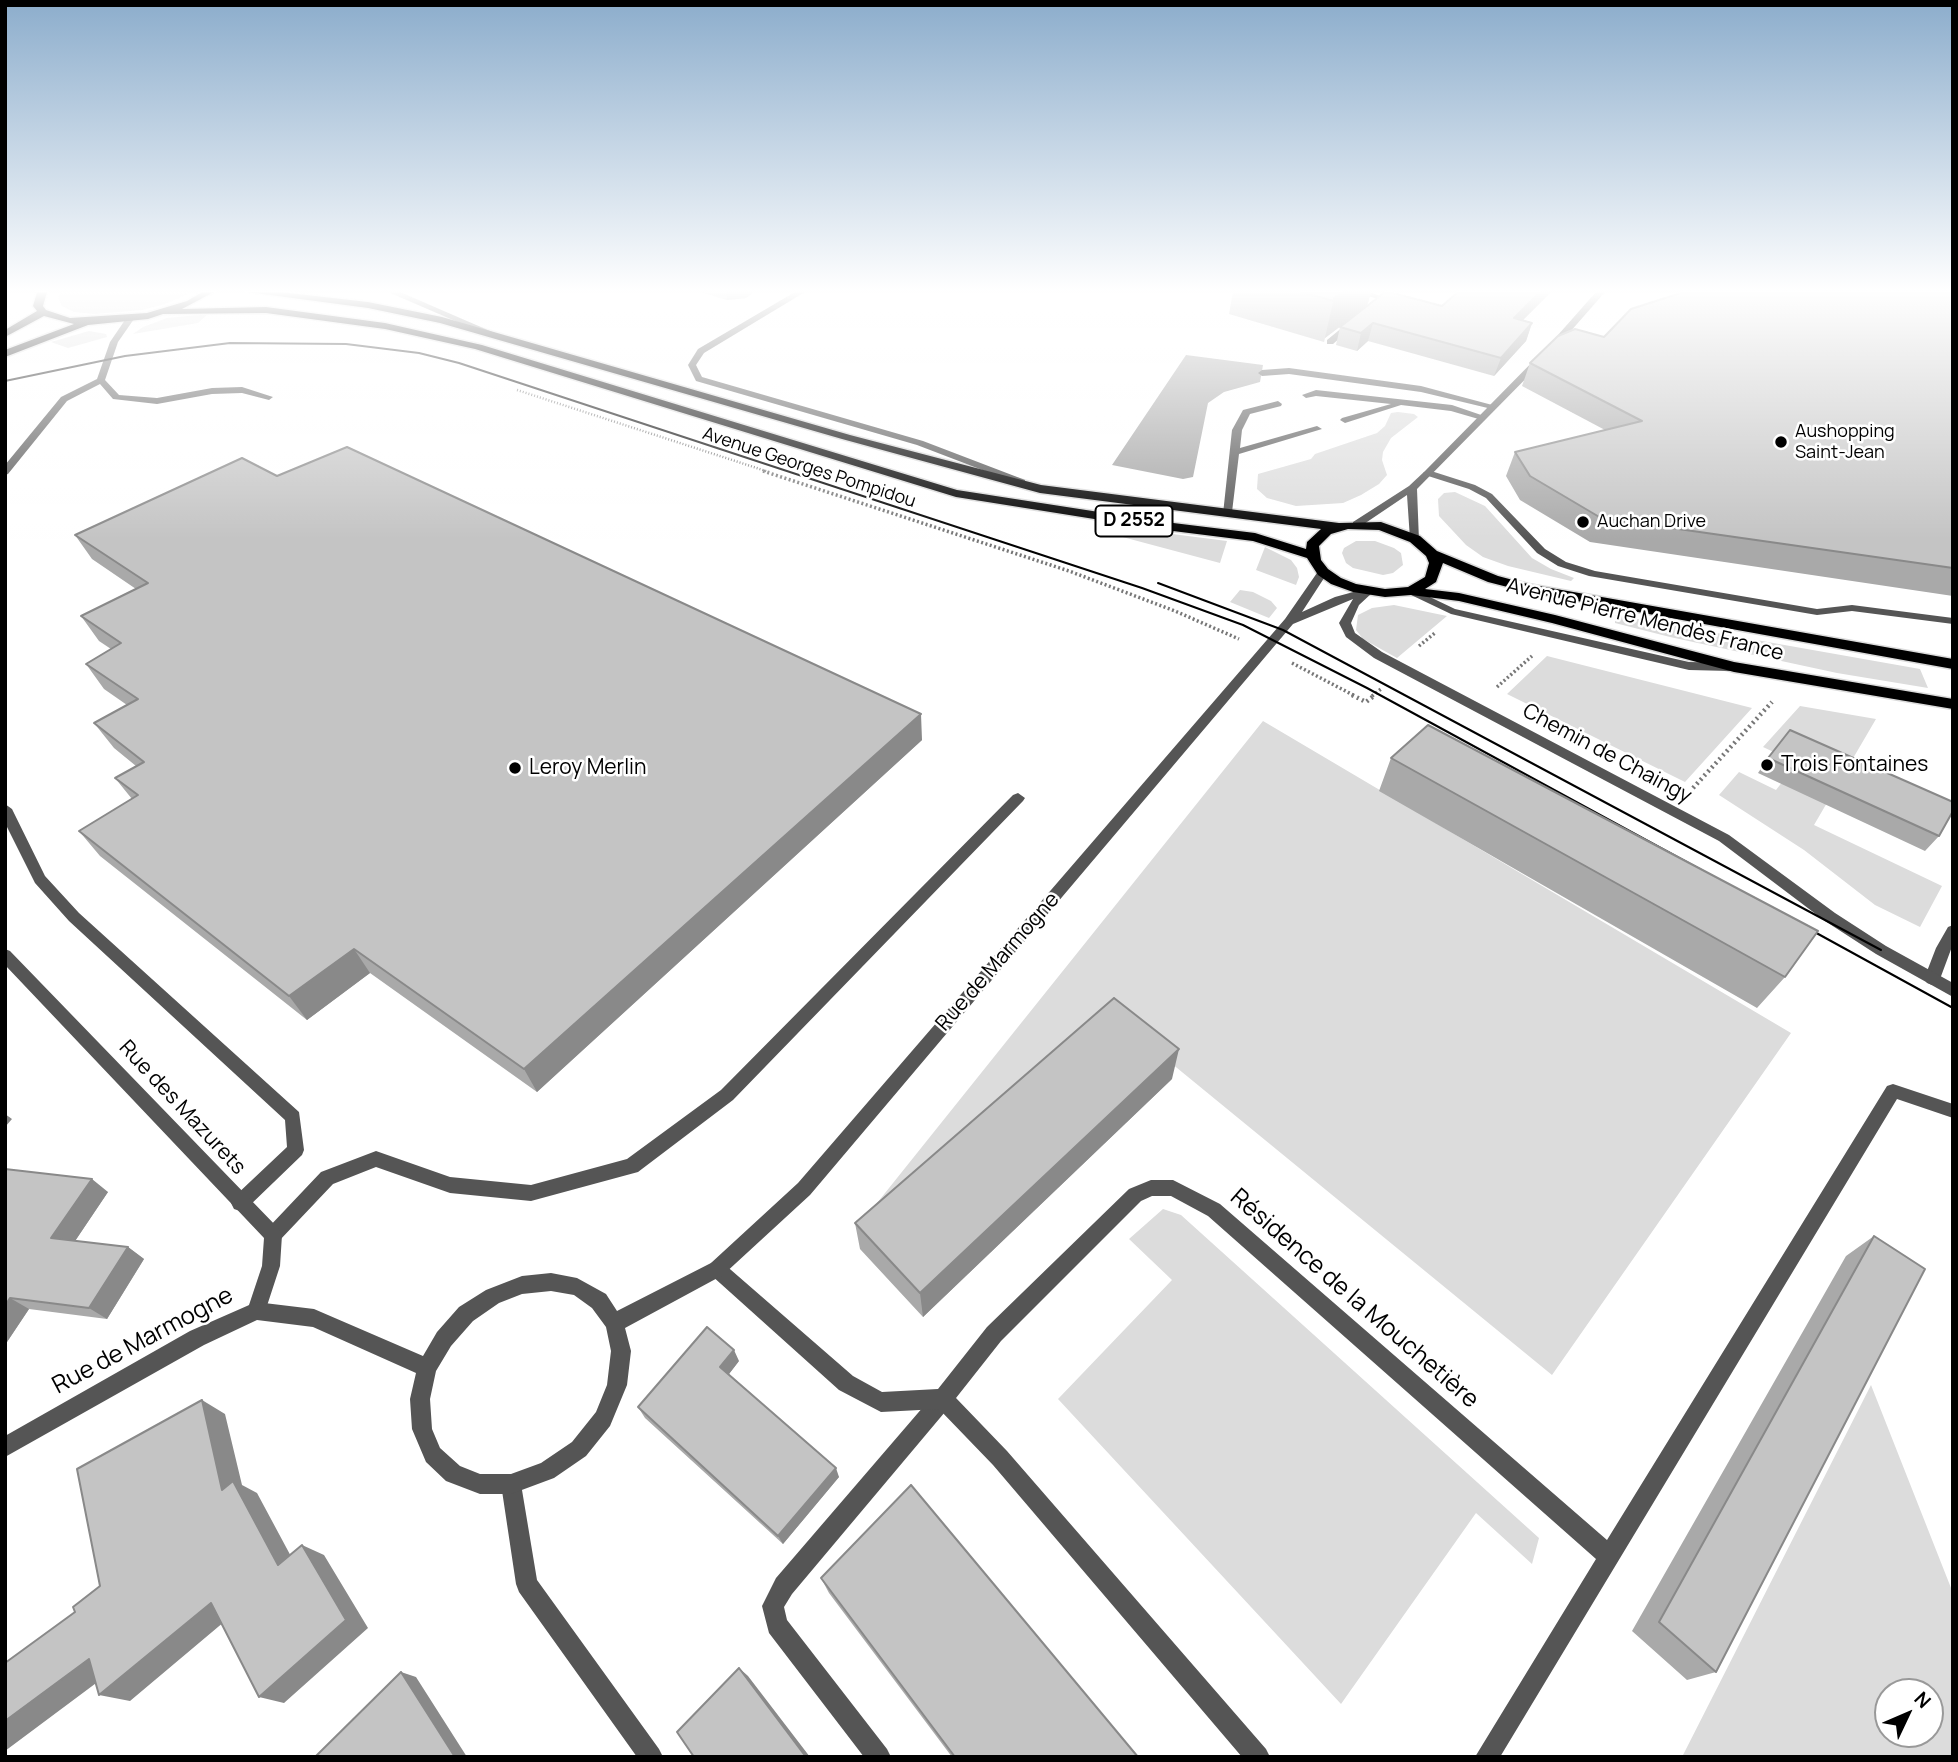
<!DOCTYPE html>
<html>
<head>
<meta charset="utf-8">
<style>
	body { margin:0 }
	#map { position:relative; width:1958px; height:1762px; overflow:hidden; background:#fff; font-family:Manrope,sans-serif }
	canvas { display:block }
	.frame { position:absolute; inset:0; border:7px solid #000; pointer-events:none }
	.north { position:absolute; left:1874px; top:1678px; width:70px; height:70px; box-sizing:border-box; background:#fff; border:2px solid #999; border-radius:50%; rotate:46deg; font-size:19px; font-weight:700; line-height:28px; text-align:center; color:#000 }
	.north::after { content:''; display:block; margin:auto; width:24px; height:32px; background:#000; clip-path:polygon(50% 0,100% 100%,50% 72%,0 100%) }
</style>
</head>
<body>
<div id="map">
<canvas width="1958" height="1762"></canvas>
<div class="frame"></div>
<div class="north">N</div>
</div>
<script>
const context = document.querySelector('canvas').getContext('2d');
context.lineJoin = 'round';
function fill(path, color) { context.fillStyle = color; context.fill(path, 'evenodd'); }
const poly = rows => new Path2D(rows.map(r => 'M' + r).join(''));
function strokePath(path, color, width, dash) { context.strokeStyle = color; context.lineWidth = width; context.lineCap = dash ? 'butt' : 'round'; context.setLineDash(dash || []); context.stroke(path); }
function label(font, color, halo, rows, align = 'center') {
  context.font = font + ' Manrope,sans-serif'; context.lineWidth = 5; context.setLineDash([]); context.textBaseline = 'middle'; context.strokeStyle = halo; context.fillStyle = color; for (const [text, x, y, turn = 0] of rows) {
    context.save(); context.translate(x, y); context.rotate((+turn || 0) * Math.PI / 180); context.textAlign = isNaN(turn) ? turn : align; if (halo) context.strokeText(text, 0, 0); context.fillText(text, 0, 0); context.restore();
  }
}
const green = poly([
	[61,292,192,292,165,304,142,310,95,314,74,312,62,306,58,298],
	[208,314,198,323,133,334,143,327,167,318],
	[89,331,106,334,107,337,68,348,51,342],
	[1398,412,1414,414,1418,417,1391,438,1383,452,1382,460,1387,475,1379,484,1361,495,1343,503,1296,506,1267,498,1257,489,1258,474,1311,459,1315,454,1377,433,1385,426,1391,413],
	[1455,492,1485,506,1532,558,1551,569,1574,578,1571,581,1508,566,1483,557,1466,545,1439,516,1438,499,1444,493],
	[1102,525,1227,541,1220,563,1100,531],
	[1356,541,1375,541,1394,548,1401,553,1403,565,1393,573,1383,575,1353,568,1346,563,1342,553,1344,548],
	[1265,547,1291,560,1297,568,1299,577,1296,585,1256,570],
	[1240,590,1253,592,1271,601,1277,608,1269,618,1230,602],
	[1394,605,1447,616,1397,658,1363,639,1356,630,1358,615,1372,608],
	[1615,615,1920,669,1928,688,1837,673,1670,637,1615,623],
	[1547,656,1752,708,1685,782,1507,694],
	[1800,706,1876,719,1814,825,1942,886,1920,927,1875,905,1804,850,1719,795,1739,772,1776,790,1797,763,1763,747],
	[1263,721,1791,1033,1552,1375,1116,1018,869,1213],
	[1163,1209,1181,1215,1539,1538,1532,1564,1476,1513,1341,1704,1058,1399,1172,1280,1129,1239],
	[1871,1385,1953,1593,1953,1757,1682,1757],
	[1888,1692,1930,1692,1930,1734,1888,1734]
]);
const water = poly([
	[1186,355,1263,365,1260,382,1224,392,1208,403,1193,477,1183,479,1112,465]
]);
const pathFar2 = poly([
	[517,390,769,472]
]);
const pathFar1 = poly([
	[763,471,1069,571,1175,611,1239,639],
	[1419,646,1436,632],
	[1292,663,1355,696],
	[1497,687,1532,656],
	[1372,696,1381,689]
]);
const path = poly([
	[1352,695,1366,702,1375,695],
	[1693,788,1772,702]
]);
const service = poly([
	[388,292,400,292,497,334,490,336,388,292],
	[795,292,805,292,704,353,696,365,702,377,923,441,1025,480,1025,484,1019,484,917,445,696,381,688,365,698,349,795,292],
	[1355,292,1369,292,1399,302,1395,304,1355,292],
	[127,317,134,319,118,342,105,380,119,395,157,398,212,388,242,387,273,397,269,400,242,393,212,394,157,404,113,399,100,384,67,401,8,474,5,475,5,465,61,397,97,379,110,342,127,317],
	[1349,322,1356,324,1333,344,1327,344,1327,340,1349,322],
	[1289,368,1421,386,1496,406,1492,409,1421,392,1289,374,1262,376,1258,373,1262,370,1289,368],
	[1316,390,1452,405,1487,417,1482,420,1451,411,1401,405,1345,423,1340,420,1342,418,1391,404,1316,396,1306,398,1302,395,1316,390],
	[1278,401,1282,404,1281,406,1250,414,1242,430,1240,448,1317,426,1322,429,1239,454,1232,512,1223,514,1232,430,1243,410,1278,401],
	[1428,470,1475,485,1492,494,1545,549,1566,562,1595,571,1817,609,1852,605,1953,618,1953,624,1852,611,1817,615,1589,576,1558,566,1537,553,1486,498,1469,489,1425,475,1423,473,1428,470],
	[1411,588,1455,609,1689,662,1731,663,1737,667,1731,671,1689,670,1451,614,1407,593,1406,591,1411,588],
	[1018,793,1025,798,1023,801,733,1100,638,1172,531,1201,450,1193,376,1167,333,1184,279,1241,273,1244,267,1241,264,1235,267,1229,321,1172,376,1151,450,1177,531,1185,627,1159,721,1090,1013,795,1018,793],
	[5,804,12,809,45,876,79,913,299,1112,304,1150,302,1155,246,1209,240,1211,234,1209,231,1203,234,1197,287,1147,285,1120,69,921,35,883,5,823,5,804],
	[1953,925,1953,944,1940,979,1937,983,1932,985,1927,983,1924,979,1936,948,1948,927,1953,925],
	[943,1389,950,1392,953,1399,950,1406,792,1594,784,1607,787,1620,887,1749,891,1757,864,1757,769,1633,762,1606,776,1578,936,1392,943,1389]
]);
const minor = poly([
	[1596,292,1605,292,1556,348,1417,489,1419,541,1415,542,1410,539,1407,495,1361,526,1353,526,1353,522,1409,486,1425,471,1550,344,1596,292],
	[5,949,10,951,279,1229,282,1235,280,1266,263,1318,256,1320,249,1318,247,1311,262,1266,264,1238,5,965,5,949],
	[1893,1084,1953,1104,1953,1118,1897,1099,1500,1757,1475,1757,1596,1559,1208,1216,1171,1196,1152,1196,1141,1201,1001,1341,956,1398,1007,1451,1266,1749,1270,1757,1242,1757,993,1465,939,1409,881,1412,839,1390,711,1275,708,1269,711,1263,717,1260,723,1263,853,1376,882,1392,938,1389,987,1327,1129,1189,1151,1180,1173,1180,1220,1204,1607,1540,1887,1086,1893,1084],
	[511,1474,518,1477,521,1484,537,1580,659,1749,663,1757,637,1757,519,1592,516,1584,501,1484,504,1477,511,1474]
]);
const tertiary = poly([
	[1323,569,1328,572,1302,612,1335,597,1368,588,1372,589,1372,593,1359,605,1351,623,1355,633,1382,652,1729,835,1835,913,1886,946,1953,983,1953,997,1876,954,1825,921,1719,841,1374,658,1346,637,1339,623,1353,599,1293,624,810,1195,723,1275,625,1328,631,1351,627,1385,610,1426,586,1456,554,1478,511,1494,480,1494,446,1481,426,1462,412,1429,410,1399,416,1373,313,1327,257,1320,204,1345,5,1457,5,1436,190,1331,256,1302,314,1309,423,1356,437,1332,459,1307,486,1290,522,1276,551,1273,577,1278,606,1294,617,1311,711,1263,798,1183,1285,619,1319,570,1323,569],
	[551,1291,574,1295,592,1308,606,1327,611,1351,607,1385,596,1412,572,1442,541,1463,511,1474,480,1474,460,1466,440,1448,432,1429,430,1399,436,1371,451,1346,473,1321,499,1303,522,1294,551,1291]
]);
const primary = poly([
	[37,292,47,292,43,306,46,310,70,318,147,313,187,301,202,292,214,292,182,309,266,307,385,323,482,345,957,490,1157,521,1255,533,1306,549,1307,542,1321,529,1040,493,842,439,440,323,368,308,247,292,281,292,368,302,442,317,850,435,1041,485,1339,523,1381,522,1420,536,1437,551,1498,576,1528,584,1953,659,1953,669,1527,592,1488,582,1443,563,1436,582,1425,589,1459,593,1555,615,1734,662,1953,699,1953,709,1734,672,1552,623,1459,601,1411,595,1385,597,1353,592,1331,584,1318,575,1307,558,1253,541,1157,529,956,497,475,349,385,329,266,313,163,314,148,319,88,325,5,357,5,350,74,324,44,316,5,337,5,330,37,311,33,306,37,292],
	[1348,529,1379,530,1410,542,1426,556,1429,563,1425,577,1408,587,1385,589,1356,584,1341,578,1328,569,1321,560,1319,546,1331,534,1348,529]
]);
const tram = poly([
	[5,381,125,356,230,343,346,344,419,353,459,363,1142,588,1243,625,1367,688,1714,877],
	[1158,583,1283,630,1881,950],
	[1800,924,1953,1008]
]);
const wall = poly([
	[700,292,754,292,746,298,727,300],
	[1233,292,1371,292,1367,306,1325,338,1324,342,1229,314],
	[1458,292,1551,292,1523,320,1532,323,1526,341,1494,376,1368,341,1357,351,1336,345,1340,327,1442,306],
	[1953,292,1953,596,1590,542,1520,500,1506,476,1515,452,1605,430,1522,386,1530,363,1604,337],
	[277,476,922,740,537,1092,370,973,307,1020,100,856,79,831,132,799,115,778,136,766,114,748,94,723,127,705,104,689,86,664,111,649,99,641,81,616,136,589,92,559,75,535],
	[1391,758,1785,977,1757,1008,1379,791],
	[1768,758,1939,836,1925,851,1758,773],
	[1172,1079,923,1317,860,1249,855,1223],
	[5,1169,108,1192,75,1241,128,1247,144,1259,107,1319,29,1309,5,1345],
	[1874,1236,1716,1672,1687,1680,1632,1631,1846,1256],
	[739,1361,728,1375,839,1477,783,1544,645,1418,638,1407],
	[821,1578,1138,1757,952,1757,829,1593]
]);
const shadedWall = poly([
	[726,292,754,292,746,298,727,300],
	[1342,292,1371,292,1367,306,1325,338,1324,342,1334,298],
	[1540,292,1551,292,1508,335,1514,318],
	[1373,323,1368,341,1357,351,1361,333],
	[1532,323,1526,341,1494,376,1501,358],
	[921,714,922,740,537,1092,524,1069],
	[354,949,370,973,307,1020,289,996],
	[1179,1049,1172,1079,923,1317,920,1293],
	[5,1114,12,1119,5,1127],
	[92,1179,108,1192,69,1250,51,1238],
	[128,1247,144,1259,107,1319,89,1308],
	[10,1298,29,1309,5,1345,5,1306],
	[734,1350,739,1361,726,1378,720,1367],
	[202,1400,225,1414,242,1485,257,1493,301,1575,278,1565,222,1490],
	[836,1468,839,1477,783,1544,778,1536],
	[302,1545,324,1555,368,1628,284,1703,259,1697],
	[211,1603,237,1611,130,1701,99,1695],
	[89,1659,119,1666,5,1751,5,1721],
	[739,1668,748,1676,810,1757,806,1757],
	[401,1672,416,1677,467,1757,455,1757]
]);
const building = poly([
	[1301,292,1342,292,1334,298,1334,301,1301,292],
	[1385,292,1389,292,1442,306,1458,292,1540,292,1514,318,1532,323,1501,358,1373,323,1361,333,1340,327,1385,292],
	[1684,292,1953,292,1953,568,1601,518,1530,476,1515,452,1642,421,1530,363,1558,336,1575,329,1604,337,1631,309,1684,292],
	[347,447,921,714,524,1069,354,949,289,996,79,831,138,795,115,778,144,762,94,723,138,699,86,664,121,643,81,616,148,583,75,535,242,458,277,476,347,447],
	[1428,725,1818,931,1785,977,1391,758,1428,725],
	[1790,730,1953,802,1953,811,1939,836,1768,758,1790,730],
	[1114,998,1179,1049,920,1293,855,1223,1114,998],
	[5,1169,92,1179,51,1238,128,1247,89,1308,10,1298,5,1306,5,1169],
	[1874,1236,1925,1269,1716,1672,1659,1622,1874,1236],
	[707,1327,734,1350,720,1367,836,1468,778,1536,638,1407,707,1327],
	[202,1400,222,1490,233,1481,278,1565,302,1545,346,1620,259,1697,211,1603,99,1695,89,1659,5,1721,5,1663,75,1612,73,1607,100,1586,77,1469,202,1400],
	[911,1485,1138,1757,955,1757,821,1578,911,1485],
	[739,1668,806,1757,694,1757,677,1732,739,1668],
	[401,1672,455,1757,315,1757,401,1672]
]);
const markers = [
	[1781,442,7,"#000"],
	[1583,522,7,"#000"],
	[1767,765,7,"#000"],
	[515,768,7,"#000"]
];
const farPoinames = [
	["Aushopping",1795,432],
	["Saint-Jean",1795,453],
	["Auchan Drive",1597,522]
];
const farStreetnames = [
	["Avenue Georges Pompidou",809,468,18]
];
const shields = [
	[1134,521,77]
];
const shieldNames = [
	["D 2552",1134,521]
];
const streetNames = [
	["Avenue Pierre Mendès France",1645,620,14],
	["Chemin de Chaingy",1607,754,28],
	["Rue de Marmogne",998,962,-49],
	["Rue des Mazurets",182,1108,47]
];
const poiNames = [
	["Trois Fontaines",1781,765],
	["Leroy Merlin",529,768]
];
const nearStreetnames = [
	["Résidence de la Mouchetière",1354,1299,41],
	["Rue de Marmogne",143,1341,-28]
];
fill(green, '#dcdcdc');
fill(water, '#a3a3a3');
strokePath(primary, '#dbdbdb', 3);
strokePath(pathFar2, '#777', 2.5, [1, 2]);
strokePath(pathFar1, '#777', 3.5, [2, 2.5]);
strokePath(path, '#777', 4.5, [2, 3.5]);
fill(service, '#555');
fill(minor, '#555');
fill(tertiary, '#555');
fill(primary, '#000');
strokePath(tram, '#000', 2);
fill(wall, '#a9a9a9');
fill(shadedWall, '#898989');
fill(building, '#c4c4c4');
strokePath(building, '#898989', 2);
const sky = context.createLinearGradient(0, 0, 0, 539);
sky.addColorStop(0, '#8cadcc');
sky.addColorStop(0.54, '#fff');
sky.addColorStop(1, '#ffffff00');
context.fillStyle = sky;
context.fillRect(0, 0, 1958, 539);
for (const [x, y, r, color] of markers) { const dot = new Path2D(); dot.arc(x, y, r, 0, 2 * Math.PI); context.fillStyle = color; context.fill(dot); strokePath(dot, '#fff', 2.5); }
label('18px', '#000', '#fff', farPoinames, 'left');
label('18px', '#000', '#fff', farStreetnames);
for (const [x, y, w] of shields) { const box = new Path2D(); box.roundRect(x - w / 2, y - 15.5, w, 31, 5); context.fillStyle = '#fff'; context.fill(box); strokePath(box, '#000', 2); }
label('bold 19px', '#000', null, shieldNames);
label('21px', '#000', '#fff', streetNames);
label('21px', '#000', '#fff', poiNames, 'left');
label('24px', '#000', '#fff', nearStreetnames);
</script>
</body>
</html>
